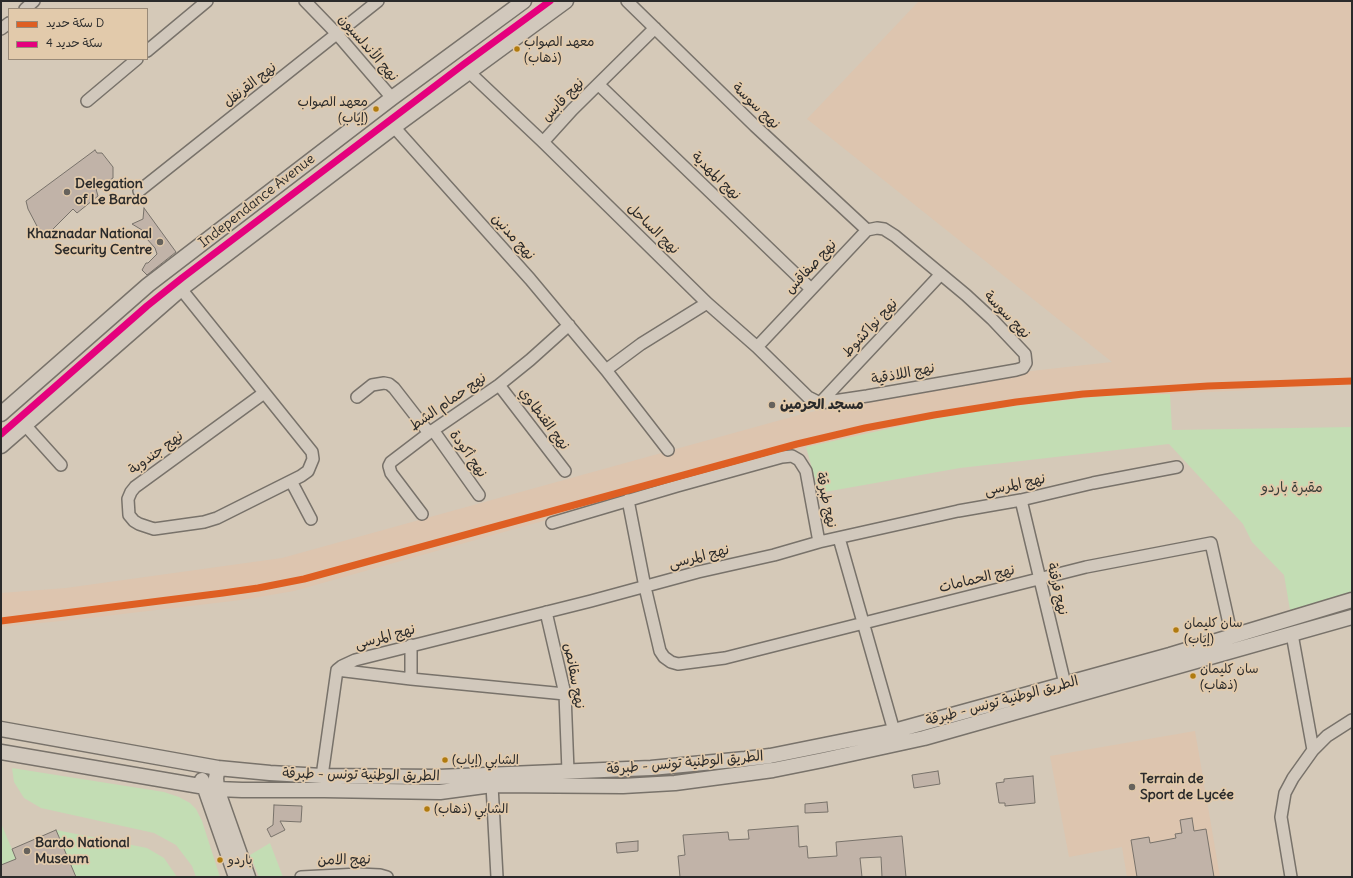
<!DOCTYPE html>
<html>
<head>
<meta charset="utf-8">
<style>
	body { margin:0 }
	#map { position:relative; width:1353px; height:878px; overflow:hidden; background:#d5c9b8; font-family:Delius,"Playpen Sans Arabic",sans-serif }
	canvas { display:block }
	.frame { position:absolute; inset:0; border:2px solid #2b2b2b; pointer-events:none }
	.legend { position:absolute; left:8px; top:8px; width:140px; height:52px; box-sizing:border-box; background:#e2caab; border:1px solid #998a78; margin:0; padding:5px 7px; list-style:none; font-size:12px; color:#2b2b2b }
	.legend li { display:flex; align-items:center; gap:8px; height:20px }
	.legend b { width:20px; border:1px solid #998a78 }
</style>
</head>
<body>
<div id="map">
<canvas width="1353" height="878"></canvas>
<div class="frame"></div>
<ul class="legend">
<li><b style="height:5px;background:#de5f23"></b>سكة حديد D</li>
<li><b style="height:5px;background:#e5007d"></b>سكة حديد 4</li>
</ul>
</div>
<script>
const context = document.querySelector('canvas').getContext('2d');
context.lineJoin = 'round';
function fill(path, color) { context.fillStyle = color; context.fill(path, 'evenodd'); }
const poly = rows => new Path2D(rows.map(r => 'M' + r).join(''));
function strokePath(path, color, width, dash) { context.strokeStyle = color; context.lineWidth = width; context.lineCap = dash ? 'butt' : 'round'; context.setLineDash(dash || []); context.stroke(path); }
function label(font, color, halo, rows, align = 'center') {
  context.font = font + ' Delius,"Playpen Sans Arabic",sans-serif'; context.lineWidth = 3.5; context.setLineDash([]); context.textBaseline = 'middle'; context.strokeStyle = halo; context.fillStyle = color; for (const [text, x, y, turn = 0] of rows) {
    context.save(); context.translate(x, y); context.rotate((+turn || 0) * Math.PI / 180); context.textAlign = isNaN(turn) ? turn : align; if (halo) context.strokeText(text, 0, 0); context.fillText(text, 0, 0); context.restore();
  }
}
const built = poly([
	[919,1,1352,1,1352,385,1170,394,1113,395,1015,406,932,419,806,447,294,591,241,600,80,619,1,627,1,593,66,588,282,558,806,413,931,388,1013,373,1112,362,807,119],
	[1195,731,1220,877,1127,877,1122,847,1069,857,1050,756]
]);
const green = poly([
	[1170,394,1172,430,1352,427,1352,593,1290,610,1284,575,1252,542,1243,524,1169,444,960,468,819,493,806,447,932,419,1015,406,1113,395],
	[12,768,164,792,179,797,190,803,196,809,202,821,220,877,196,877,192,866,176,845,154,833,41,808,24,798,14,782],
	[1,823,16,859,1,865],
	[56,830,147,848,164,858,177,877,76,877,67,854,37,866,62,843],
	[270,843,283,877,259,877,250,855]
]);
const building = poly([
	[95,150,97,153,102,153,113,167,113,178,96,189,98,196,77,213,73,209,47,235,39,230,28,209,26,201,95,150],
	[144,208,176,252,147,275,142,270,146,263,148,263,157,254,155,248,147,239,142,230,132,224,143,219,144,208],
	[938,771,940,784,914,788,912,775,938,771],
	[1033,776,1035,803,1005,806,1005,803,999,803,996,783,1004,782,1004,779,1033,776],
	[827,802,828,812,805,813,805,804,827,802],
	[274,805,302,806,301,822,280,821,285,830,271,837,267,829,273,825,274,805],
	[1192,818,1194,831,1206,829,1214,877,1137,877,1131,840,1149,837,1150,843,1176,838,1175,834,1182,833,1180,820,1192,818],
	[798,826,799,847,807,846,808,858,837,856,836,842,902,836,906,877,882,877,881,857,860,858,862,877,680,877,678,856,685,855,683,835,728,832,729,840,749,839,748,830,798,826],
	[56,830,76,877,1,877,1,865,16,859,12,849,56,830],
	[638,841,638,851,617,853,616,843,638,841]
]);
const minor = poly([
	[305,1,337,34,392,98],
	[627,1,755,126,867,230],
	[25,9,34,1],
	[1,29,9,23],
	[147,51,207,1],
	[469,72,543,142,707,303,757,347,808,397,820,403],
	[599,85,811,289],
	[87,101,137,59],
	[394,127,530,279,606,370,668,450],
	[543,142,572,110,655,28],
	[139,191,378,1],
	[181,289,312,452,313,459,308,471,301,476,217,518,204,522,154,529,139,524,134,521,129,515,128,499,131,492,135,487,264,393],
	[757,347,867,230,877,228,884,229,895,236,966,295,992,319,1025,354,1026,363,1023,368,1016,370,867,396,820,403],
	[606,370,641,344,707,303],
	[499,385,565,471],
	[357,397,372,385,384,383,389,384,394,388,429,433],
	[820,403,941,274],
	[25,425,61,465],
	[433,430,479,495],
	[291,481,311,519],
	[628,500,645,587,660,651,664,657,671,662,678,664,725,658,1086,567,1211,543,1232,637],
	[1021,500,1065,684],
	[422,514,391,473,389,466,391,462,429,433,499,385,530,360,569,325],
	[552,523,677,486,782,457,792,456,799,460,806,471,819,542],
	[839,538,894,731],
	[546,612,565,694,568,771],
	[1292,634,1313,750],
	[337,670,411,679,565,694],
	[411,679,411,645],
	[322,776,337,670,342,666,355,660,591,601,698,572,774,555,819,542,958,511,1021,500,1093,483,1177,467],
	[492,785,497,877],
	[301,877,359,874,380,875,387,877],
	[1291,877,1281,817,1285,793,1293,778,1313,750,1327,736,1352,720]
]);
const major = poly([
	[1,414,148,285,392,98,524,1],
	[1,446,181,289,394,127,566,1],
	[1,729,218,768,270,773,322,776,438,777,651,768,745,759,770,756,894,731,1170,655,1352,600],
	[1,752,217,789,242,790,324,790,440,792,492,785,623,786,675,783,773,770,823,760,924,738,1352,617],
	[218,768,216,778,217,789,248,877],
	[202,780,236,877]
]);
const rail1 = poly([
	[1,621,223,593,258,588,304,579,797,444,865,428,934,415,1016,402,1083,394,1208,386,1352,381]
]);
const rail2 = poly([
	[1,434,147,306,182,278,464,64,550,1]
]);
const markers = [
	[517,49,3.5,"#b07b0f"],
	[376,109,3.5,"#b07b0f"],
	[67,192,4,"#66625c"],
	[160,242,4,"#66625c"],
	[772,405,4,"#66625c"],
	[1176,630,3.5,"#b07b0f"],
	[1193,676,3.5,"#b07b0f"],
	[445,760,3.5,"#b07b0f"],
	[1132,787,4,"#66625c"],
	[427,809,3.5,"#b07b0f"],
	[27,851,4,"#66625c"],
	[220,860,3.5,"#b07b0f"]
];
const busNames = [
	["معهد الصواب",524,42],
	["(ذهاب)",524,58],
	["معهد الصواب",368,102,"right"],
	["(إياب)",368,118,"right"],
	["سان كليمان",1184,623],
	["(إياب)",1184,639],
	["سان كليمان",1200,669],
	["(ذهاب)",1200,685],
	["الشابي (إياب)",452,760],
	["الشابي (ذهاب)",434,809],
	["باردو",228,860]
];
const streetNames = [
	["نهج الأندلسيون",368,48,49],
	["نهج القرنفل",250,85,-38],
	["نهج قابس",563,100,-46],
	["نهج سوسة",756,106,44],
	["نهج المهدية",716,176,44],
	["Independance Avenue",257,201,-38],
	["نهج الساحل",653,229,44],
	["نهج مدنين",513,237,48],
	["نهج صفاقس",811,267,-47],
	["نهج سوسة",1007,315,46],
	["نهج نواكشوط",870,328,-47],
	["نهج اللاذقية",903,374,-11],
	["نهج حمام الشط",448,402,-35],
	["نهج القنطاوي",544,419,53],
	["نهج جندوبة",156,453,-36],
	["نهج أكودة",468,454,55],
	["نهج المرسى",1015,485,-12],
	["نهج طبرقة",826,500,78],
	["نهج المرسى",699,557,-14],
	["نهج الحمامات",977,579,-14],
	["نهج قرقنة",1057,589,77],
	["نهج المرسى",385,637,-15],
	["نهج سقانص",574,676,80],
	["الطريق الوطنية تونس - طبرقة",1002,701,-15],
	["الطريق الوطنية تونس - طبرقة",685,763,-5],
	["الطريق الوطنية تونس - طبرقة",361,775,1],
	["نهج الامن",344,860,-1]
];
const poiNames = [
	["Delegation",75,184],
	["of Le Bardo",75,200],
	["Khaznadar National",152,234,"right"],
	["Security Centre",152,250,"right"],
	["مسجد الحرمين",780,405],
	["Terrain de",1140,779],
	["Sport de Lycée",1140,795],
	["Bardo National",35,843],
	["Museum",35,859]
];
const parkNames = [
	["مقبرة باردو",1292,488]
];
fill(built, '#ddc5af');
fill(green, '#c3ddb4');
fill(building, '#c1b3a8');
strokePath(building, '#78726a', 1);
strokePath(minor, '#78726a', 14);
strokePath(major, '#78726a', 17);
strokePath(minor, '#d1c8bc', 11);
strokePath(major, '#d1c8bc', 14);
strokePath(rail1, '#de5f23', 7);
strokePath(rail2, '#e5007d', 7);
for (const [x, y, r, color] of markers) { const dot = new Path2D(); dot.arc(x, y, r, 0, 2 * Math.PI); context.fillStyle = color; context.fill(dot); strokePath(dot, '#e2caab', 1.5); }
label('13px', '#2b2b2b', '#e2caab', busNames, 'left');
label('14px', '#2b2b2b', '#e2caab', streetNames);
label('bold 14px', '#2b2b2b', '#e2caab', poiNames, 'left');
label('14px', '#393e38', '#e2caab', parkNames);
</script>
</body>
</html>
